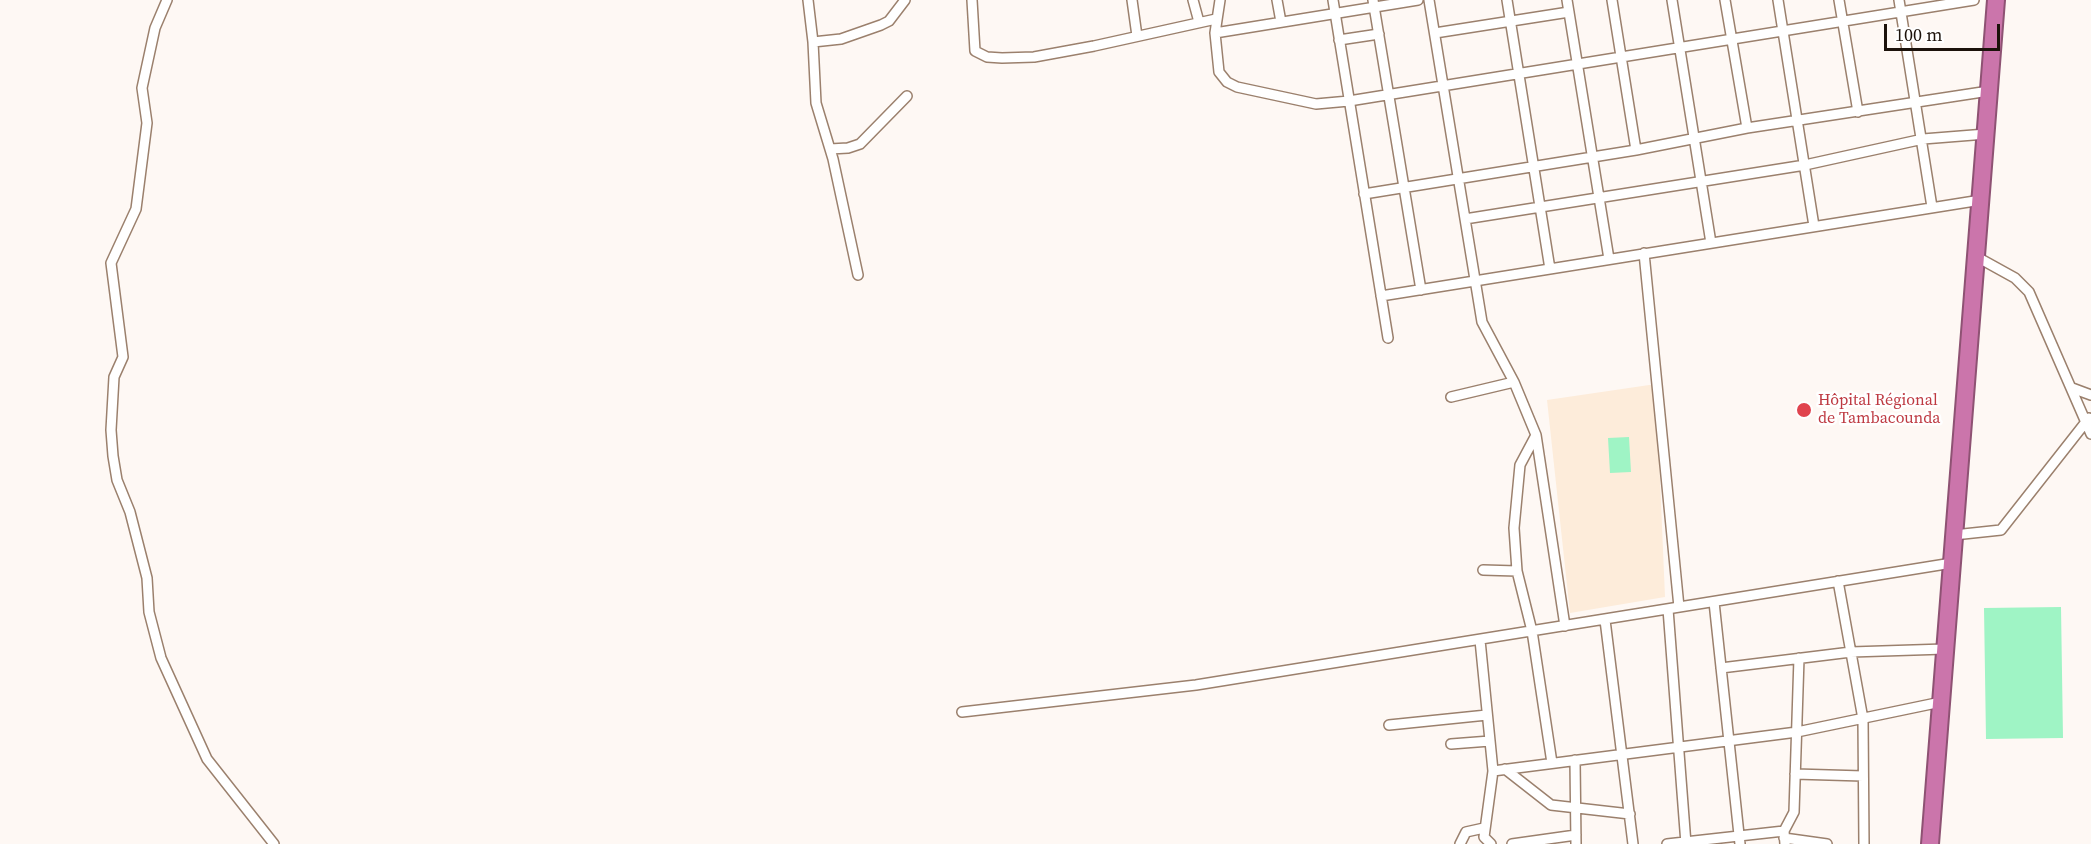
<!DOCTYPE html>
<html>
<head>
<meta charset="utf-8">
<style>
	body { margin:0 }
	#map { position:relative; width:2091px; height:844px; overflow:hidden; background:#fef8f4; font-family:"Source Serif 4",serif }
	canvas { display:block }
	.scale { position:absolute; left:1884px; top:24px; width:116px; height:27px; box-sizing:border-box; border:3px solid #1c120b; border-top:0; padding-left:8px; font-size:18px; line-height:21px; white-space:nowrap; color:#1c120b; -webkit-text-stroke:4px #fff; paint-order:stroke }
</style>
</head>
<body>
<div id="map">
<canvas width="2091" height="844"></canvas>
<div class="scale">100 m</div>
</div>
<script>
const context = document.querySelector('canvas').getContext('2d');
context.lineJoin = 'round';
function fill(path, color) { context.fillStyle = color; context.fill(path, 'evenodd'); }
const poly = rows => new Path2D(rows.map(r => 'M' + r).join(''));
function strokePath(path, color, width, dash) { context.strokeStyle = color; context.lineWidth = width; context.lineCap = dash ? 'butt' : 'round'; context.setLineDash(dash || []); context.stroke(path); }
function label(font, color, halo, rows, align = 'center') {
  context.font = font + ' "Source Serif 4",serif'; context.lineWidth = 5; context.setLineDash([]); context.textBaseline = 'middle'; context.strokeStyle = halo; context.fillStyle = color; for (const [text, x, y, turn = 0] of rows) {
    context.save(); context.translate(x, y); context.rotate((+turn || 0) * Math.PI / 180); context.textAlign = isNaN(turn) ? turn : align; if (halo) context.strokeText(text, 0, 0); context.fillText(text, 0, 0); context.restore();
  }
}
const education = poly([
	[1656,384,1665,597,1570,613,1547,400]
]);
const green = poly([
	[1629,437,1631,472,1610,473,1608,438],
	[2061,607,2063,738,1986,739,1984,608]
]);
const street = poly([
	[167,0,155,28,142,88,147,123,136,209,111,263,123,357,114,377,111,430,113,456,117,480,130,512,147,578,149,612,161,658,207,759,274,844],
	[808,0,813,42,816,103,833,159,858,275],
	[972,0,975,51,987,57,1002,58,1034,57,1094,46,1216,19],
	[1132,0,1137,36],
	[1193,0,1199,22],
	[1220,0,1215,33,1219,72,1227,82,1237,87,1316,104,1349,101,1974,0],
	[1277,0,1281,22],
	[1333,0,1388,338],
	[1373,0,1421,290],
	[1429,0,1482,322,1514,382,1536,435,1565,626],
	[1507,0,1550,269],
	[1567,0,1609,259],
	[1612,0,1636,150],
	[1672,0,1711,243],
	[1725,0,1747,128],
	[1778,0,1814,226],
	[1839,0,1858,112],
	[1899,0,1932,207],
	[1215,33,1418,0],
	[1435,33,1569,12],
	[1339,40,1379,34],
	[813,42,841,39,881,25,889,21,905,0],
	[830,149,848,148,860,144,907,96],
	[1364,194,1636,150,1747,128,1989,91],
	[1465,219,1805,165,1923,139,1986,134],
	[1644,253,1679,607],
	[1977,257,2015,278,2029,292,2091,434],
	[1381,296,1981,200],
	[2072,388,2091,395],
	[1451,397,1514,382],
	[1536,435,1520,465,1514,528,1517,571,1532,631,1552,763],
	[1954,535,2001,530,2089,418],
	[1483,570,1517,571],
	[1838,581,1863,719,1864,844],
	[1714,602,1740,844],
	[1668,609,1686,844],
	[1605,620,1633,844],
	[1480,640,1493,771,1484,837,1491,844],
	[1721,668,1851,652,1945,649],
	[962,712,1196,685,1952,563],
	[1389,725,1487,715],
	[1451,744,1490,741],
	[1575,760,1576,844],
	[1505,769,1551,805,1630,814],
	[1493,771,1797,732,1941,702],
	[1795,774,1863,776],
	[1784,838,1827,844],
	[1460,844,1466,832,1484,828],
	[1512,844,1576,835],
	[1667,844,1784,831],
	[1785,844,1784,831,1794,812,1799,658]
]);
const highway = poly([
	[1930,844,1996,0]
]);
const markers = [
	[1804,410,8,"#e0444e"]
];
const healthNames = [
	["Hôpital Régional",1818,401],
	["de Tambacounda",1818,419]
];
fill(education, '#fdecda');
fill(green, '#9ff4c5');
strokePath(street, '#9b806d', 12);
strokePath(highway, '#8e5273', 20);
strokePath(street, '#fff', 9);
strokePath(highway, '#cb75ab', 16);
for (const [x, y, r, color] of markers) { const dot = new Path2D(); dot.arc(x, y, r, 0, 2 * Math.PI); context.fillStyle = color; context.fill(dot); strokePath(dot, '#fff', 2); }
label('16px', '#be3a42', '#fff', healthNames, 'left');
</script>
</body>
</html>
